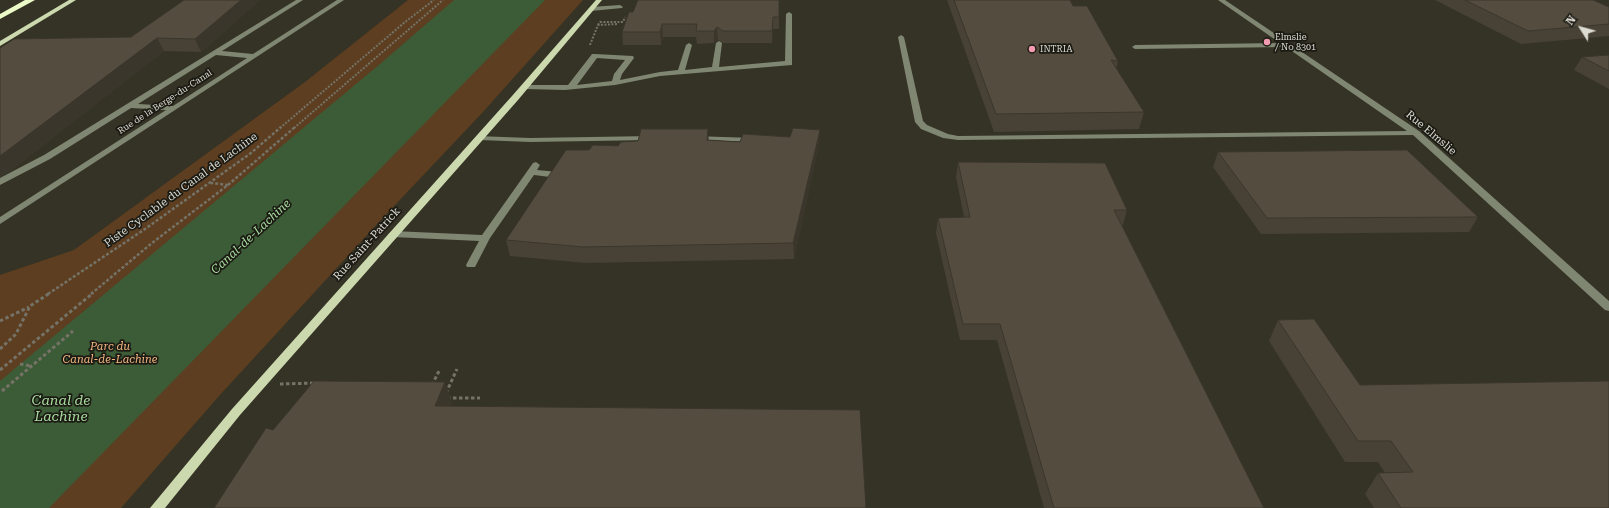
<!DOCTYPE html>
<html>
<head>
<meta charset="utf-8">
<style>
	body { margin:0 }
	#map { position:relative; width:1609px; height:508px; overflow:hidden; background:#353325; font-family:"Roboto Serif",serif }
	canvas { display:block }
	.north { position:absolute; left:1561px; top:8px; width:40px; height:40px; -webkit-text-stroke:3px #1b1b14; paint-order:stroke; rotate:307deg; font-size:11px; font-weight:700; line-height:16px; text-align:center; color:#dddcd3 }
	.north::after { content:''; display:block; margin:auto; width:14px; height:18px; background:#dddcd3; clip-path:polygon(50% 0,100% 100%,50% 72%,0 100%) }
</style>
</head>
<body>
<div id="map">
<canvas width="1609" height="508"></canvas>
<div class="north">N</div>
</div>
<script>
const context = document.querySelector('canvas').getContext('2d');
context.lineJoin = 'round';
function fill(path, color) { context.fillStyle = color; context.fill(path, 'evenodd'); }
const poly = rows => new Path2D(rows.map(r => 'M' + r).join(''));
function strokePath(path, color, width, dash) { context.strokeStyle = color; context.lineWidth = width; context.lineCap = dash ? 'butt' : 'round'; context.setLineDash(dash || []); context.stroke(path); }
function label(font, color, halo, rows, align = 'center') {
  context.font = font + ' "Roboto Serif",serif'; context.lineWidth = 3.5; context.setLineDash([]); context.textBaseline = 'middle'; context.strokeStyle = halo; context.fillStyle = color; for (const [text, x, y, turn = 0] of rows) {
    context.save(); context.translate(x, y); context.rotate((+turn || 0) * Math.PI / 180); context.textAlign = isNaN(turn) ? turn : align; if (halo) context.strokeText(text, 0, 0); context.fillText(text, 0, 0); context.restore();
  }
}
const green = poly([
	[408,0,583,0,483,112,379,222,219,396,121,508,0,508,0,275,74,250,305,82]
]);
const water = poly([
	[454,0,545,0,49,508,0,508,0,381,380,64]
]);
const pathFar2 = poly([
	[598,25,600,22,623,22,625,17],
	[590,45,598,25,618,24],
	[280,128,405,22,434,0],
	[294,128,443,0]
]);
const pathFar1 = poly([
	[228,185,295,127],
	[48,294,145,229,251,153,281,127],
	[91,294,152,243,228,185,211,183]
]);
const path = poly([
	[0,321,29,307],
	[0,349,16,334,30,306,50,293],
	[20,364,31,366],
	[0,370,93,293],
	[280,384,315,383],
	[432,385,440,369],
	[2,391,73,331],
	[446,393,457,369],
	[447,398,480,398]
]);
const minor = poly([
	[296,0,303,0,222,51,253,54,337,0,344,0,0,224,0,217,166,110,131,108,50,159,0,185,0,178,44,155,296,0],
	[216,55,247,58,173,106,138,104,216,55],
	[1218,0,1225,0,1419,131,1609,301,1609,311,1605,310,1413,135,958,140,943,138,921,129,915,122,898,37,901,35,904,37,923,121,927,125,948,134,958,136,1407,131,1286,47,1135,49,1132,47,1135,45,1280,43,1218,0],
	[620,5,623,7,622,8,591,11,588,9,591,7,620,5],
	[789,12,792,14,792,65,660,76,615,85,565,90,525,89,521,87,525,85,568,85,592,54,595,54,633,56,634,58,622,74,620,80,660,72,678,70,686,45,689,43,692,45,685,70,712,67,716,43,719,41,722,43,719,67,785,61,786,14,789,12],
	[597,58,625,60,614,74,612,81,577,85,597,58],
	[477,136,530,138,652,136,656,138,652,140,530,142,480,140,477,140,477,136],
	[693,136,754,138,758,140,754,142,696,140,693,140,693,136],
	[536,162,540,165,537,170,558,172,562,175,558,178,534,175,490,238,475,267,467,267,466,265,479,241,393,237,388,234,393,231,482,235,533,163,536,162]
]);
const major = poly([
	[69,0,76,0,0,46,0,41,69,0],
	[596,0,602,0,518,100,240,415,165,508,150,508,232,409,512,96,596,0]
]);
const highway = poly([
	[25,0,35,0,0,19,0,14,25,0]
]);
const wall = poly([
	[184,0,260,0,201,52,164,51,10,171,0,177,0,48,131,37],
	[779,0,779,29,773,29,772,43,723,43,718,40,714,43,697,44,696,37,663,37,661,45,623,45,622,32,633,12],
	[947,0,1070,0,1073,6,1118,61,1116,69,1144,112,1139,129,994,132],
	[1435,0,1593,0,1609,7,1609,36,1521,44],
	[1609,55,1609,89,1574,70,1582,57],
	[709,140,740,142,819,145,794,259,586,263,510,256,506,240,589,150,618,146],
	[1218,152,1478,217,1469,232,1261,234,1213,167],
	[958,162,1127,210,1123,225,1122,225,1264,508,1044,508,997,340,960,340,936,233,938,218,964,217,956,177],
	[1278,320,1360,385,1609,508,1374,508,1365,494,1378,473,1385,473,1378,462,1345,462,1269,341]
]);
const shadedWall = poly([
	[241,0,260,0,201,52,195,39],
	[773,17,773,29,772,43,772,31],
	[662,24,663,37,661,45,660,32],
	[717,27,718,40,714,43,714,31],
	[157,38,164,51,10,171,0,177,0,156],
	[708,129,709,144,707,140],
	[820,130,819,145,794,259,793,243],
	[445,382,452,403,443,427,435,406]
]);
const building = poly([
	[184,0,241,0,195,39,157,38,0,156,0,48,14,39,131,37,184,0],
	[638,0,779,0,779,17,773,17,772,31,723,31,717,27,714,31,696,31,697,24,662,24,660,32,622,32,629,12,633,12,638,0],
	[954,0,1070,0,1073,6,1087,6,1118,61,1111,60,1144,112,996,114,954,0],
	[1465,0,1593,0,1609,7,1609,24,1528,31,1465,0],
	[1609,55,1609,71,1582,57,1609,55],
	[793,128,820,130,793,243,583,247,506,240,566,150,589,150,593,145,618,146,621,142,638,141,641,129,708,129,707,140,740,142,743,134,790,137,793,128],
	[1407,150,1478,217,1267,218,1218,152,1407,150],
	[958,162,1105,163,1127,210,1114,210,1264,508,1054,508,1000,324,963,324,938,218,970,217,958,162],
	[1314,319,1360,385,1609,381,1609,508,1401,508,1378,473,1413,472,1391,441,1358,441,1278,320,1314,319],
	[314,381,445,382,435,406,860,410,866,508,214,508,266,428,273,430,314,381]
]);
const markers = [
	[1267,42,4,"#f29aaf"],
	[1032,49,4,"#f29aaf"]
];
const farPoinames = [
	["Elmslie",1275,37],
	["/ No 8301",1275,47],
	["INTRIA",1040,49]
];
const farStreetnames = [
	["Rue de la Berge-du-Canal",165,102,-33]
];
const streetNames = [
	["Rue Elmslie",1431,133,40],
	["Piste Cyclable du Canal de Lachine",181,190,-36],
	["Rue Saint-Patrick",367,244,-48]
];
const parkNames = [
	["Parc du",110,347],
	["Canal-de-Lachine",110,360]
];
const waterNames = [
	["Canal-de-Lachine",251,237,-43]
];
const nearWaternames = [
	["Canal de",61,401],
	["Lachine",61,417]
];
fill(green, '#5d3e20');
fill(water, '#3c5b37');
strokePath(pathFar2, '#757367', 2, [2, 1.5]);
strokePath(pathFar1, '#757367', 2.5, [3, 2]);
strokePath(path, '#757367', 3, [3.5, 2.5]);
fill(minor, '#7f8671');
fill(major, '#ccd9af');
fill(highway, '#ebfac7');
fill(wall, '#484236');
fill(shadedWall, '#3b362c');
fill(building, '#544d3f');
strokePath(building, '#3b362c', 1);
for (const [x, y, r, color] of markers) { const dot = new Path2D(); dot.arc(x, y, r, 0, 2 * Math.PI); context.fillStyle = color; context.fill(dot); strokePath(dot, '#1b1b14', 1.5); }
label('9px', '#dddcd3', '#1b1b14', farPoinames, 'left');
label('9px', '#dddcd3', '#1b1b14', farStreetnames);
label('11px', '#dddcd3', '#1b1b14', streetNames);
label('italic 11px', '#f2b681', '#1b1b14', parkNames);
label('italic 12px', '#a8dc9f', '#1b1b14', waterNames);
label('italic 14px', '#a8dc9f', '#1b1b14', nearWaternames);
</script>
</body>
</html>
